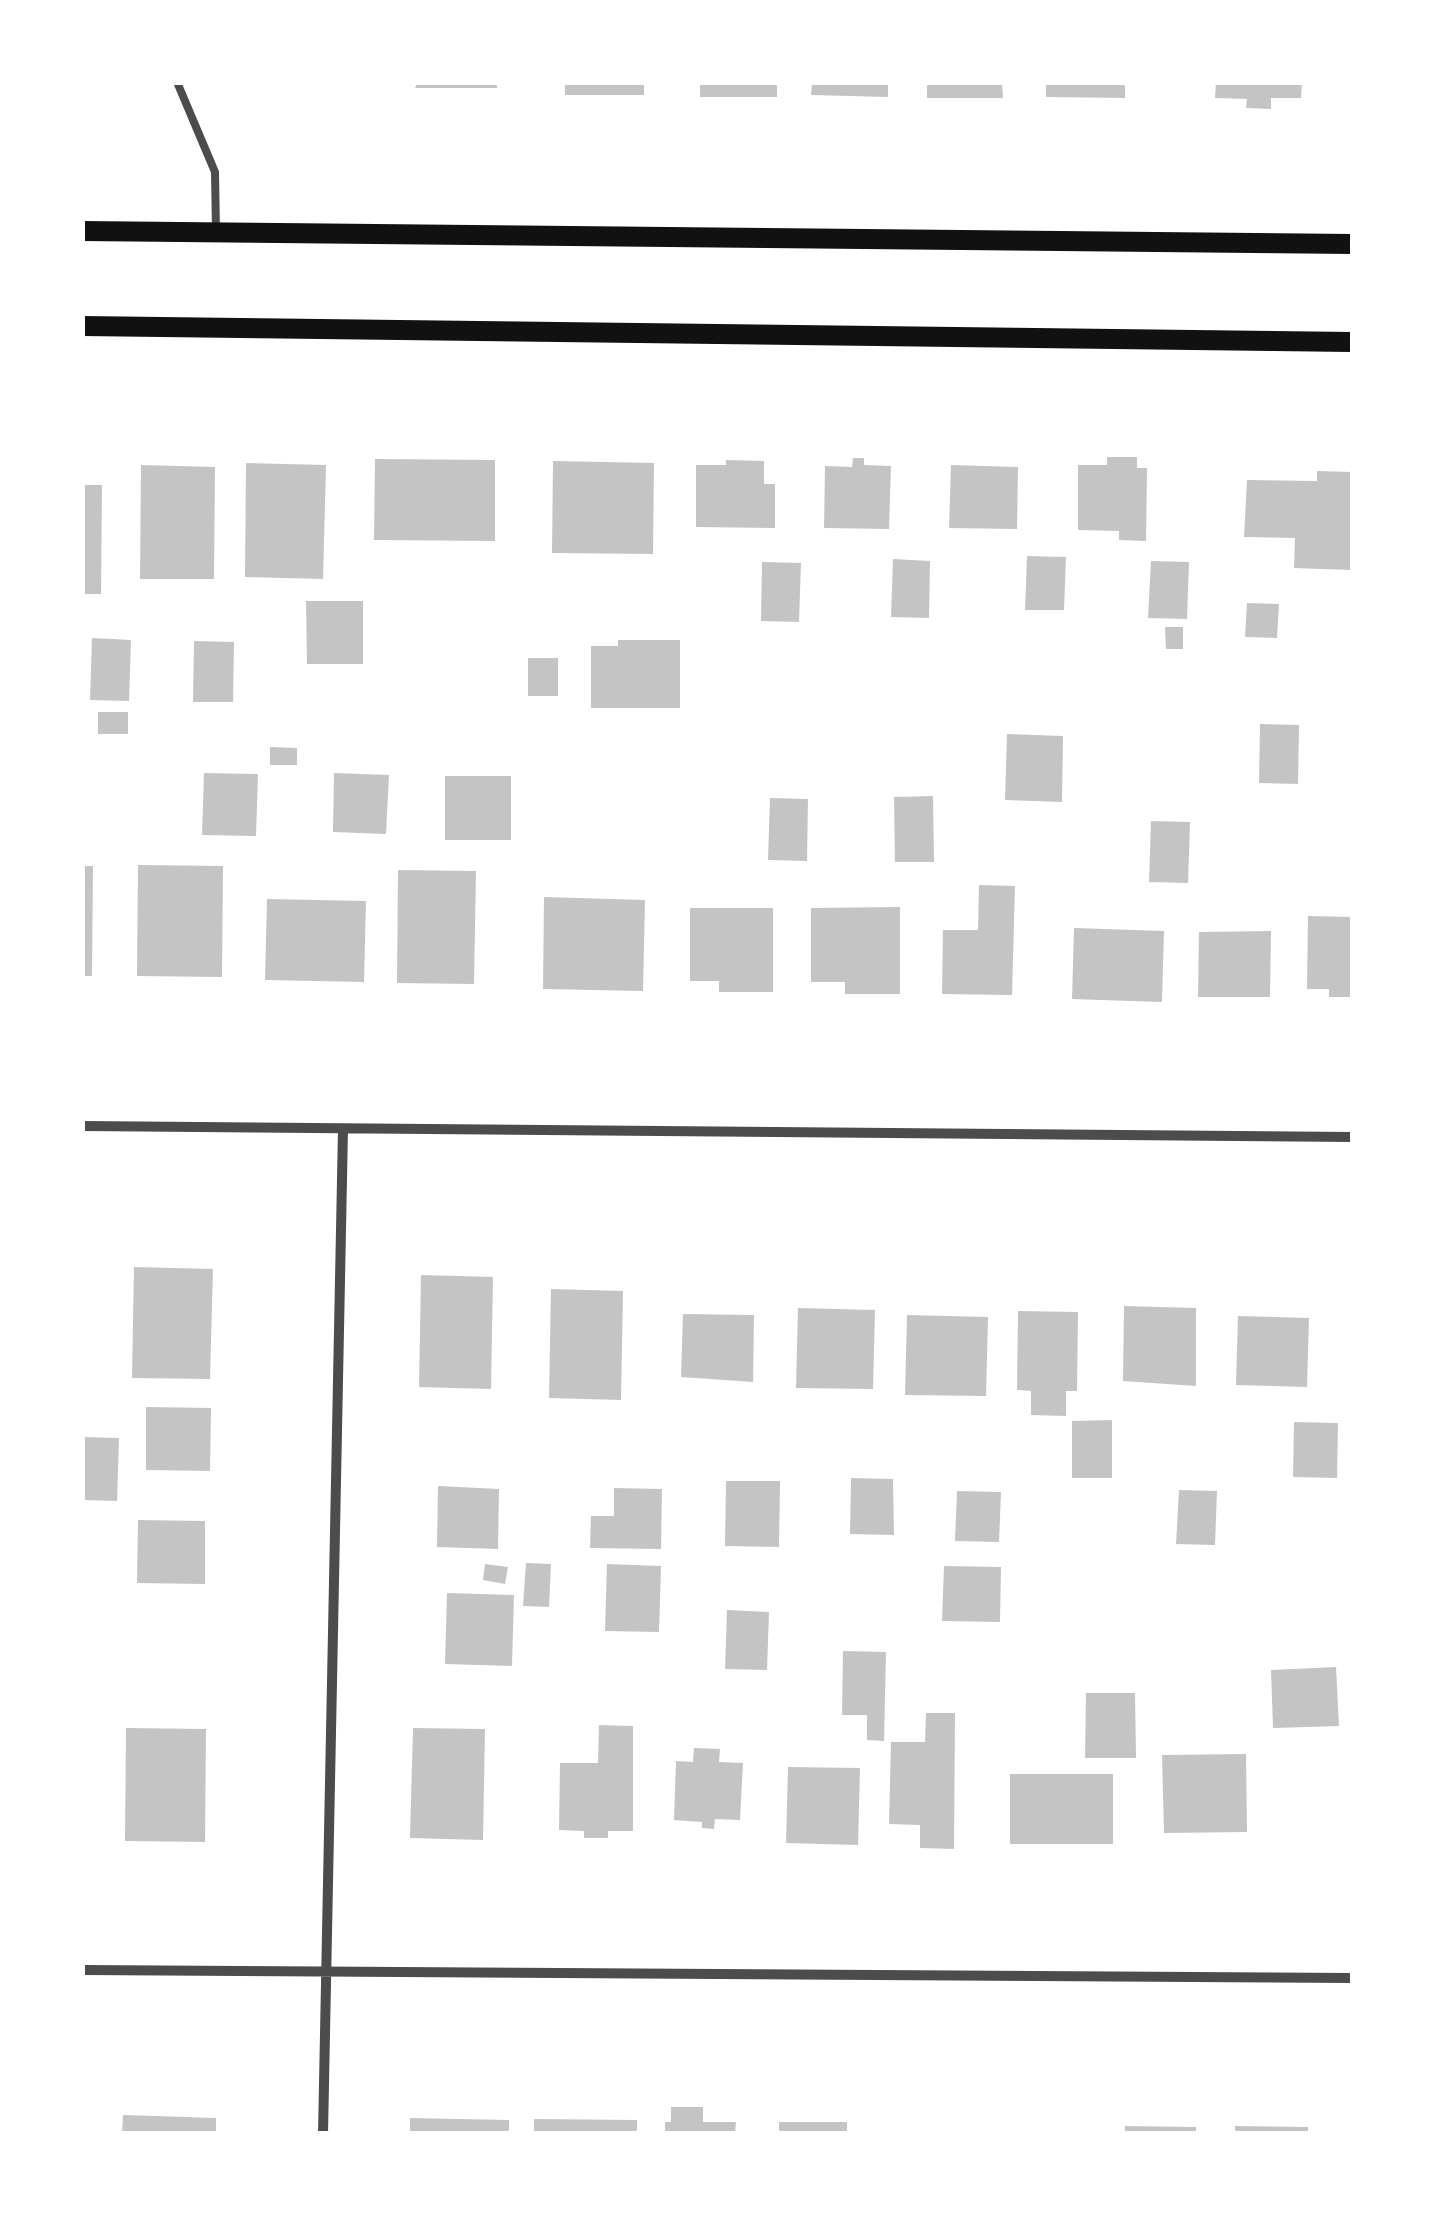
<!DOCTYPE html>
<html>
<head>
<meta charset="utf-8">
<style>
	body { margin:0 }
	#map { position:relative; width:1435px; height:2216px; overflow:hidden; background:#fff; font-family:Spectral,serif }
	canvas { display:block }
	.frame { position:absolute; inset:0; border:85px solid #fff; pointer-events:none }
</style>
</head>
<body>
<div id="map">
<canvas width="1435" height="2216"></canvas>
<div class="frame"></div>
</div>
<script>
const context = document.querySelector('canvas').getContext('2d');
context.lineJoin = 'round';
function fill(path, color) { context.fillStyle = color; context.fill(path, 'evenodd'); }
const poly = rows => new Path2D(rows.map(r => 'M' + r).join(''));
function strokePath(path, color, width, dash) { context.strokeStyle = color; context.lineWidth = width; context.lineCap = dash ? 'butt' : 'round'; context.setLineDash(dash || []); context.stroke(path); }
const building = poly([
	[418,82,497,82,497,88,415,88],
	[565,82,644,82,644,95,565,95],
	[700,82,777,82,777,97,700,97],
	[812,82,888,82,888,97,811,95],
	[927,82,1002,82,1003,98,927,98],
	[1046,82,1125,82,1125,98,1046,97],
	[1216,82,1302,82,1301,98,1271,98,1271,109,1246,108,1247,99,1215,98],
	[1107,457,1137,457,1137,468,1147,468,1146,541,1119,540,1119,531,1078,530,1078,465,1107,465],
	[853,458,864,458,864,465,891,466,889,529,824,528,825,466,852,467],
	[375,459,495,460,495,541,374,540],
	[726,460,764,461,764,484,775,484,775,528,696,527,696,465,726,465],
	[553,461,654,463,653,554,552,553],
	[246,463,326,465,323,579,245,577],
	[141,465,215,467,214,579,140,579],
	[951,465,1018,467,1017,529,949,528],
	[1317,471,1352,472,1352,570,1294,568,1295,538,1244,537,1247,480,1317,481],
	[82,485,102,485,101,594,82,594],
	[1027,556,1066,557,1064,610,1025,610],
	[893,559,930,561,929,618,891,617],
	[1151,561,1189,562,1187,619,1148,618],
	[762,562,801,563,799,622,761,621],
	[306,601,363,601,363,664,307,664],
	[1247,603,1279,604,1277,638,1245,637],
	[1165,627,1183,627,1183,649,1166,649],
	[92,638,131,640,129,701,90,700],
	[618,640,680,640,680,708,591,708,591,646,618,646],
	[194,641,234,642,233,702,193,702],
	[528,658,558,658,558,696,528,696],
	[98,712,128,712,128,734,98,734],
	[1260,724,1299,725,1298,784,1259,783],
	[1007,734,1063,736,1062,802,1005,800],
	[270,747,297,748,297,765,270,765],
	[204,773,258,774,256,836,202,835],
	[334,773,389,775,386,834,333,832],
	[445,776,511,776,511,840,445,840],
	[933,796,934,862,895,862,894,797],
	[770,798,808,799,807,861,768,860],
	[1151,821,1190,822,1188,883,1149,882],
	[138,865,223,866,222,977,137,976],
	[82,866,93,866,92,976,82,976],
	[398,870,476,871,474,984,397,983],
	[979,885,1015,886,1012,995,942,994,943,930,978,930],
	[544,897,645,900,643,991,543,989],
	[267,899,366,901,364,982,265,980],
	[900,907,900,994,845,994,845,982,811,982,811,908],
	[690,908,773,908,773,992,719,992,719,981,690,981],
	[1308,916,1352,917,1352,997,1329,997,1329,989,1307,989],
	[1074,928,1164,931,1162,1002,1072,999],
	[1271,931,1270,997,1198,997,1199,932],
	[134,1267,213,1269,210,1379,132,1378],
	[421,1275,493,1277,491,1389,419,1387],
	[551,1289,623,1291,621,1400,549,1398],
	[1124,1306,1196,1308,1196,1386,1123,1381],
	[798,1308,875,1310,873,1389,796,1388],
	[1018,1311,1078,1312,1077,1391,1066,1391,1066,1416,1031,1415,1031,1391,1017,1390],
	[683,1314,754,1315,753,1382,681,1377],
	[907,1315,988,1317,986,1396,905,1395],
	[1238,1316,1309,1318,1307,1387,1236,1385],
	[146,1407,211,1408,210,1471,146,1470],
	[1112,1420,1112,1478,1072,1478,1072,1421],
	[1294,1422,1338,1423,1337,1478,1293,1477],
	[82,1437,119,1438,117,1501,82,1500],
	[851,1478,893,1479,894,1535,850,1534],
	[726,1481,780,1481,779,1547,725,1546],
	[438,1486,499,1489,498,1549,437,1547],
	[614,1488,662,1489,661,1549,590,1548,591,1516,614,1516],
	[1179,1490,1217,1491,1215,1545,1176,1544],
	[957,1491,1001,1492,999,1542,955,1541],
	[138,1520,205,1521,205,1584,137,1583],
	[526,1563,551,1564,549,1607,523,1606],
	[485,1564,508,1567,505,1584,483,1580],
	[607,1564,661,1566,659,1632,605,1631],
	[944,1566,1001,1567,1000,1622,942,1621],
	[447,1593,514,1595,512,1666,445,1664],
	[727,1610,769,1612,767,1670,725,1669],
	[843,1651,886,1652,884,1741,867,1740,867,1715,842,1715],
	[1336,1667,1339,1726,1273,1728,1271,1670],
	[1086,1693,1135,1693,1136,1758,1085,1758],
	[926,1713,955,1713,954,1849,920,1848,920,1825,889,1824,891,1742,925,1742],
	[599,1725,633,1726,633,1831,608,1831,608,1838,584,1838,584,1831,559,1830,560,1763,598,1763],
	[126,1728,206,1729,205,1842,125,1841],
	[413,1728,485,1729,483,1840,410,1838],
	[694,1748,720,1749,719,1762,743,1763,740,1820,715,1819,714,1829,702,1828,702,1822,674,1820,676,1761,693,1762],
	[1246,1754,1247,1832,1164,1833,1162,1755],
	[788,1767,860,1768,858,1845,786,1843],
	[1010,1774,1113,1774,1113,1844,1010,1844],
	[671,2107,703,2107,703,2122,736,2122,735,2134,665,2134,665,2122,671,2122],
	[123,2115,216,2118,216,2134,122,2134],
	[410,2118,509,2120,509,2134,410,2134],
	[534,2119,637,2120,637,2134,534,2134],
	[779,2122,847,2122,847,2134,779,2134],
	[1125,2126,1196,2127,1196,2134,1125,2134],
	[1235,2126,1308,2127,1308,2134,1235,2134]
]);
const service = poly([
	[177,82,215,172,216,232]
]);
const minor = poly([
	[82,1126,1352,1137],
	[82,1970,1352,1978],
	[323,2134,343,1129]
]);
const secondary = poly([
	[82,231,1352,244],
	[82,326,1352,342]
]);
fill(building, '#c4c4c4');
strokePath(service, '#4c4c4c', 8);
strokePath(minor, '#4c4c4c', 10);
strokePath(secondary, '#111', 20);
</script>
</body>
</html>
